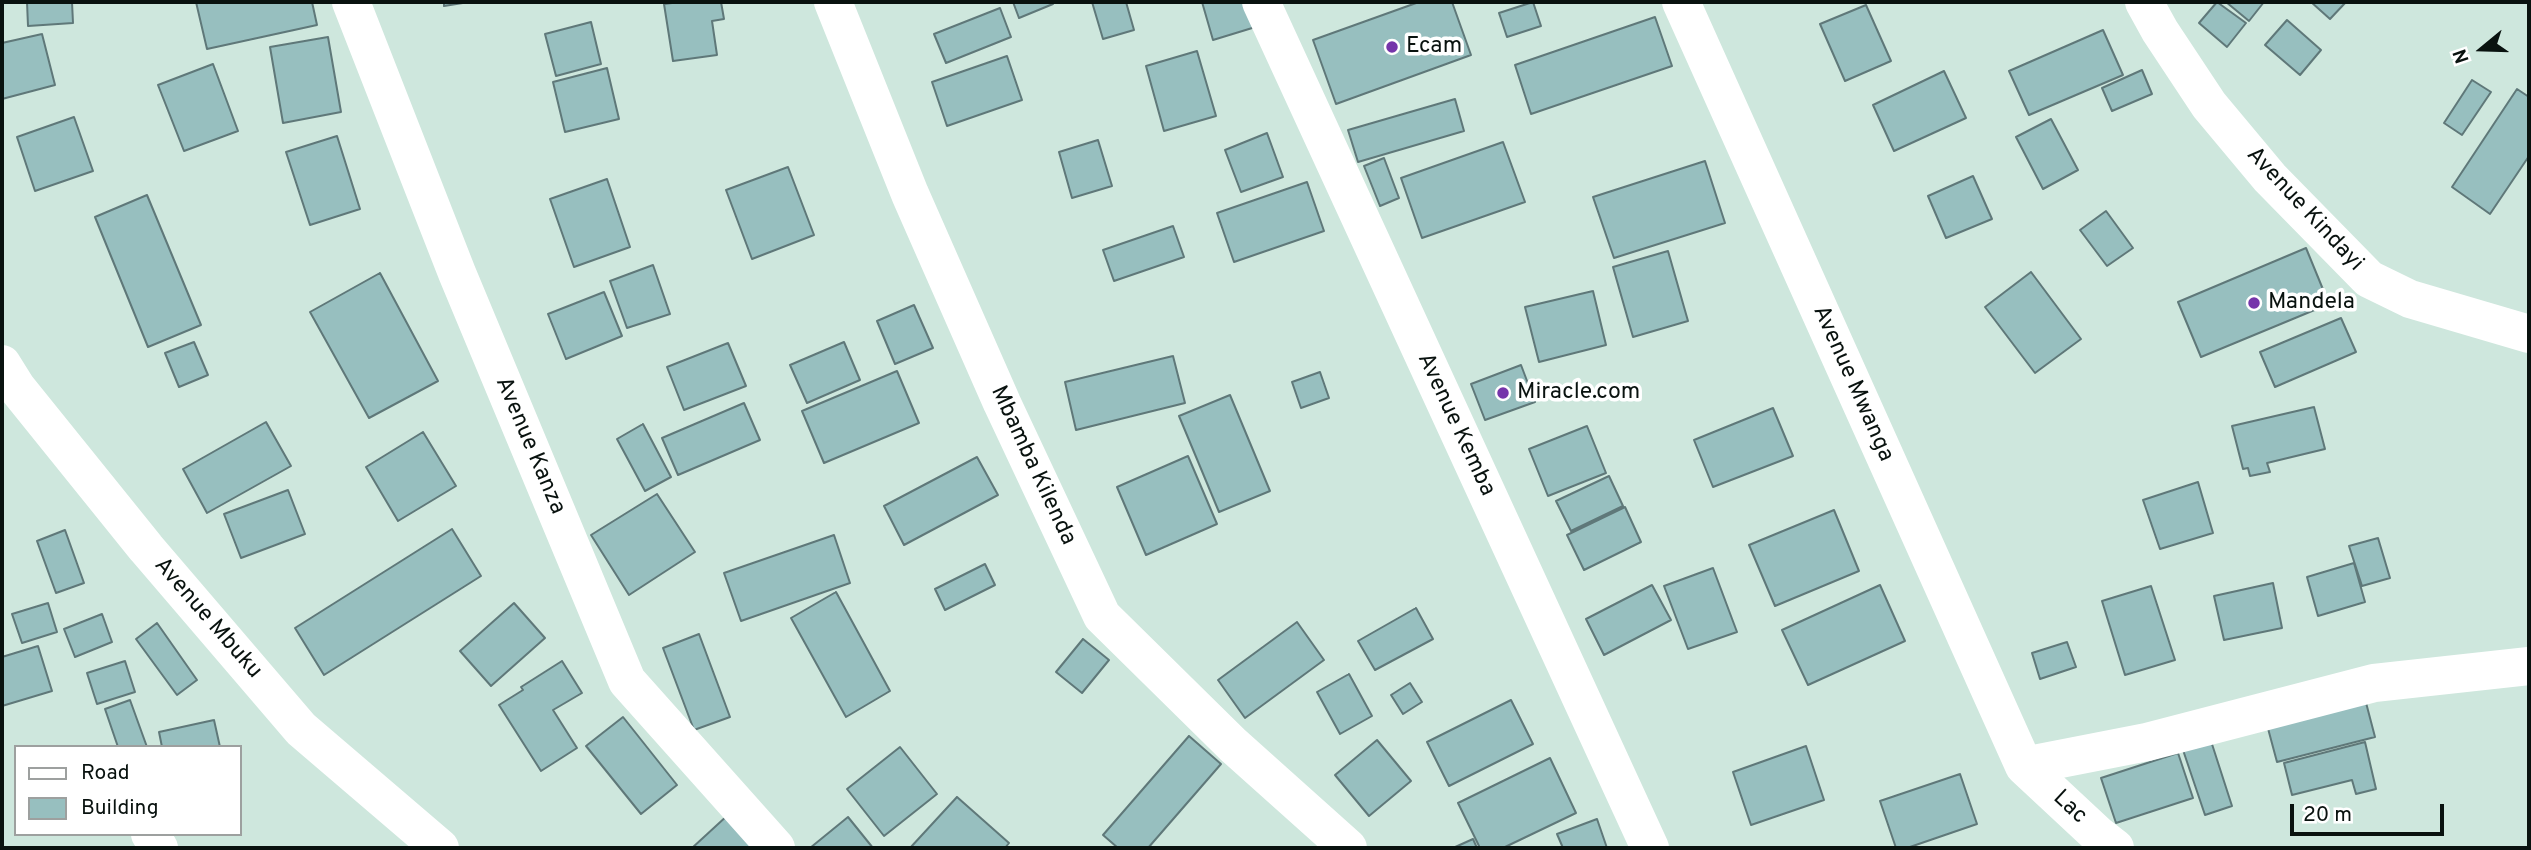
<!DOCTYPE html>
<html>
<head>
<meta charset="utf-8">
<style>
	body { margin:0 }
	#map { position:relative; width:2531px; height:850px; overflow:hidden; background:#cee7dd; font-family:Overpass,sans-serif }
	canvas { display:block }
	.frame { position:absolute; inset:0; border:4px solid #09120f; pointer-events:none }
	.legend { position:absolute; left:14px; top:745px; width:228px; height:91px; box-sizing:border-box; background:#fff; border:2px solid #9da09f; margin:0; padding:9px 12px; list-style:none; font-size:21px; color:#09120f }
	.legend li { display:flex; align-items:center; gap:14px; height:35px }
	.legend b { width:35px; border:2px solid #9da09f }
	.north { position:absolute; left:2447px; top:14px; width:70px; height:70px; -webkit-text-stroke:5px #fff; paint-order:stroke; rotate:251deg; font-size:19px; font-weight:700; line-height:28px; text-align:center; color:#09120f }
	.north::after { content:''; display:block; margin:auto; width:24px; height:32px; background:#09120f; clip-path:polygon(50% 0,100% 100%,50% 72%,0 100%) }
	.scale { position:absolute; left:2290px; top:804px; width:154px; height:32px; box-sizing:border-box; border:4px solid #09120f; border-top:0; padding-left:9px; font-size:21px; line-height:24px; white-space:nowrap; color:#09120f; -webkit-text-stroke:5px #fff; paint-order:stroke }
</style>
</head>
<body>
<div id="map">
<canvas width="2531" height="850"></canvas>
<div class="frame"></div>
<ul class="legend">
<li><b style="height:9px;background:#fff"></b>Road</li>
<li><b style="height:19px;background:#97bfbf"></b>Building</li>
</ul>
<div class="north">N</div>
<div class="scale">20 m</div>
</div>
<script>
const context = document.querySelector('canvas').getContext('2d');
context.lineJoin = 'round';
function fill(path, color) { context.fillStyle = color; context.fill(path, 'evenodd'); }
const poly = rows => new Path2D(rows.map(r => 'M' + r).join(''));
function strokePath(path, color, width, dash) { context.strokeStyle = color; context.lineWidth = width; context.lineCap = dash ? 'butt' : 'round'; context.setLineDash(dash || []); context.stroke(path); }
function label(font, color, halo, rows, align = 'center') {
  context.font = font + ' Overpass,sans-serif'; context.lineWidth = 7; context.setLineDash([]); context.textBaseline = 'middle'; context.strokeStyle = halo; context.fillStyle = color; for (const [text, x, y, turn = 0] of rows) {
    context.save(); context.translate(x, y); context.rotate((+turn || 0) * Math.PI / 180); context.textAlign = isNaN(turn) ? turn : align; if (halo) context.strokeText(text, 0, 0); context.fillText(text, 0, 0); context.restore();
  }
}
const building = poly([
	[27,2,72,2,73,23,28,26,27,2],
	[196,2,312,2,317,25,207,49,196,2],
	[444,2,469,2,444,6,444,2],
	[680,2,721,2,724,19,712,21,717,55,673,61,664,4,680,2],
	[1013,2,1052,2,1053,4,1019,18,1013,2],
	[1092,2,1126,2,1134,30,1103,39,1092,2],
	[1202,2,1254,2,1262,25,1213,40,1202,2],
	[1419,2,1452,2,1471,55,1336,104,1313,40,1419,2],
	[1533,2,1541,26,1507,37,1499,13,1533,2],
	[2217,2,2246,23,2227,47,2199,23,2217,2],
	[2226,2,2264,2,2249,21,2226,2],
	[2311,2,2346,2,2330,19,2311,2],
	[1866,5,1891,61,1845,81,1820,24,1866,5],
	[1000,8,1011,37,946,63,934,34,1000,8],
	[1655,17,1672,66,1531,114,1515,65,1655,17],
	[2287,20,2321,50,2300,75,2265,45,2287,20],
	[591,22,601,64,556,76,545,34,591,22],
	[2103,30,2123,75,2029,115,2009,71,2103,30],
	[42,34,55,85,2,99,2,43,42,34],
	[328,37,341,112,283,123,270,47,328,37],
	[1197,51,1216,116,1164,131,1146,66,1197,51],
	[1007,56,1022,100,947,126,932,82,1007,56],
	[213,64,238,131,184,151,158,85,213,64],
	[607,68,619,119,565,132,553,82,607,68],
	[2142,70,2152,94,2112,111,2102,88,2142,70],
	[1944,71,1966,118,1894,151,1873,105,1944,71],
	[2472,80,2491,92,2462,135,2444,123,2472,80],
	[2517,89,2529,97,2529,156,2490,214,2452,187,2517,89],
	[1455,99,1464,131,1358,162,1348,130,1455,99],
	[74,117,93,171,35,191,17,137,74,117],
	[2051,119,2078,170,2043,189,2016,137,2051,119],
	[1267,133,1283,177,1241,192,1225,150,1267,133],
	[337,136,360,209,310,225,286,152,337,136],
	[1098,140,1112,186,1072,198,1059,152,1098,140],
	[1503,142,1525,202,1422,238,1401,178,1503,142],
	[1384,158,1399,198,1380,206,1364,166,1384,158],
	[1705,161,1725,223,1614,258,1593,197,1705,161],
	[788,167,814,235,752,259,726,190,788,167],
	[1973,176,1992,219,1946,238,1928,196,1973,176],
	[607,179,630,247,574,267,550,199,607,179],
	[1307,182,1324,231,1234,262,1217,213,1307,182],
	[147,195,201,325,148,347,95,217,147,195],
	[2106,211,2133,248,2107,266,2080,230,2106,211],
	[1173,226,1184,257,1114,281,1103,250,1173,226],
	[2306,248,2329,304,2201,357,2178,302,2306,248],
	[1668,251,1688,321,1633,337,1613,267,1668,251],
	[653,265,670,314,627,328,610,281,653,265],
	[2031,272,2081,339,2035,373,1985,307,2031,272],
	[380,273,438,381,369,418,310,312,380,273],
	[1593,291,1606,345,1539,362,1525,307,1593,291],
	[604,292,622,336,566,359,548,314,604,292],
	[914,305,933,348,895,364,877,321,914,305],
	[2341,318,2356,352,2275,387,2260,352,2341,318],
	[194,342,208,375,179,387,165,353,194,342],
	[844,342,860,380,807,403,790,365,844,342],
	[728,343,746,386,684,410,667,367,728,343],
	[1173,356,1185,403,1076,430,1065,382,1173,356],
	[1521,365,1535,402,1485,420,1471,384,1521,365],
	[897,371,919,423,824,463,802,411,897,371],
	[1320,372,1329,398,1301,408,1292,382,1320,372],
	[1230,395,1270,491,1219,512,1179,416,1230,395],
	[744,403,760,440,678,475,662,438,744,403],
	[2314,407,2325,449,2267,463,2270,472,2250,476,2248,468,2243,469,2232,426,2314,407],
	[1773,408,1793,456,1713,487,1694,440,1773,408],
	[266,422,291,466,207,513,183,469,266,422],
	[643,424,671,477,645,491,617,439,643,424],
	[1587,426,1606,473,1548,496,1529,449,1587,426],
	[423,432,456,486,398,521,366,467,423,432],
	[1188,456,1217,524,1146,555,1117,487,1188,456],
	[977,457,998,495,904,545,884,506,977,457],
	[1609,476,1623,506,1571,531,1556,501,1609,476],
	[2198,482,2213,533,2160,549,2143,500,2198,482],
	[288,490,305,534,241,558,224,514,288,490],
	[657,494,695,552,629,595,591,535,657,494],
	[1625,507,1641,542,1584,570,1567,535,1625,507],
	[1834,510,1859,571,1775,606,1749,545,1834,510],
	[452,529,481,576,324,675,295,628,452,529],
	[65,530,84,583,56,593,37,541,65,530],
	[834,535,850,583,741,621,724,573,834,535],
	[2378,538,2390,578,2362,586,2349,546,2378,538],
	[2354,563,2365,602,2318,616,2307,577,2354,563],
	[985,564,995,585,945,610,935,589,985,564],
	[1713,568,1737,632,1688,649,1664,586,1713,568],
	[2273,583,2282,628,2224,640,2214,596,2273,583],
	[1652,585,1671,620,1604,655,1586,619,1652,585],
	[1880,585,1905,641,1808,685,1782,630,1880,585],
	[2151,586,2175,660,2125,675,2102,601,2151,586],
	[836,592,890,691,846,717,791,618,836,592],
	[48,603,57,632,22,643,12,614,48,603],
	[514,603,545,638,491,686,460,651,514,603],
	[1416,608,1433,639,1375,670,1358,641,1416,608],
	[102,614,112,642,75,657,64,629,102,614],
	[1297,622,1324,660,1245,718,1218,680,1297,622],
	[157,623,197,680,177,695,136,639,157,623],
	[699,634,730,717,694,730,663,648,699,634],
	[1083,639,1109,660,1082,693,1056,672,1083,639],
	[2067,642,2076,667,2040,679,2032,653,2067,642],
	[38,646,52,691,2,706,2,657,38,646],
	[125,661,135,692,97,704,87,673,125,661],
	[562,661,582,693,553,710,577,748,541,771,499,705,523,690,521,687,562,661],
	[1349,674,1372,716,1340,734,1317,692,1349,674],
	[1410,683,1422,702,1403,714,1391,695,1410,683],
	[2364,695,2375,737,2277,762,2266,721,2364,695],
	[130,700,147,747,118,747,105,709,130,700],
	[1511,700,1533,744,1449,786,1427,742,1511,700],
	[623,717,677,785,641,814,586,746,623,717],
	[214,720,220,747,162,747,159,732,214,720],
	[1189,736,1221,764,1148,848,1118,848,1103,835,1189,736],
	[1377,740,1411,781,1369,816,1335,775,1377,740],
	[2211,741,2232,806,2205,815,2183,750,2211,741],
	[2365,742,2376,789,2356,794,2352,780,2292,795,2284,763,2365,742],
	[1806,746,1824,800,1751,825,1733,772,1806,746],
	[900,747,937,794,884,836,847,789,900,747],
	[2178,753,2193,798,2116,823,2101,778,2178,753],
	[1550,758,1576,813,1503,848,1480,848,1458,803,1550,758],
	[1960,774,1977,824,1907,848,1896,848,1880,801,1960,774],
	[957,797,1009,843,1005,848,910,848,957,797],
	[729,814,760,848,692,848,729,814],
	[848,817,873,848,810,848,848,817],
	[1597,819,1607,848,1563,848,1557,834,1597,819],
	[1473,839,1477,848,1453,848,1473,839]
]);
const minor = poly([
	[351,2,457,273,627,681,776,848],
	[833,2,910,194,1002,403,1102,616,1233,745,1348,848],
	[1261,2,1650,848],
	[1681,2,2024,766,2097,834,2115,848],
	[2144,2,2160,31,2209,105,2270,178,2369,279,2410,299,2529,334],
	[2,364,17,388,146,548,301,729,440,848],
	[2024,766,2147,742,2374,683,2529,666],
	[150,834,159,848]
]);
const markers = [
	[1392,47,7,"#7535aa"],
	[2254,303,7,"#7535aa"],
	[1503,393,7,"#7535aa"]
];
const poiNames = [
	["Ecam",1406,47],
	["Mandela",2268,303],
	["Miracle.com",1517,393]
];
const streetNames = [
	["Avenue Kindayi",2304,210,47],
	["Avenue Mwanga",1852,384,66],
	["Avenue Kemba",1455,425,65],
	["Avenue Kanza",529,446,67],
	["Mbamba Kilenda",1032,466,65],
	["Avenue Mbuku",207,619,49],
	["Lac",2069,808,43]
];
fill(building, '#97bfbf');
strokePath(building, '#5f7879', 2);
strokePath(minor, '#fff', 38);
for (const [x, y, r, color] of markers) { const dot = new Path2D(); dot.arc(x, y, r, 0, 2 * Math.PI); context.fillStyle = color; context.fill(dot); strokePath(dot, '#fff', 2.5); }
label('23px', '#09120f', '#fff', poiNames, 'left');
label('23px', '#09120f', '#fff', streetNames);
</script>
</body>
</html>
